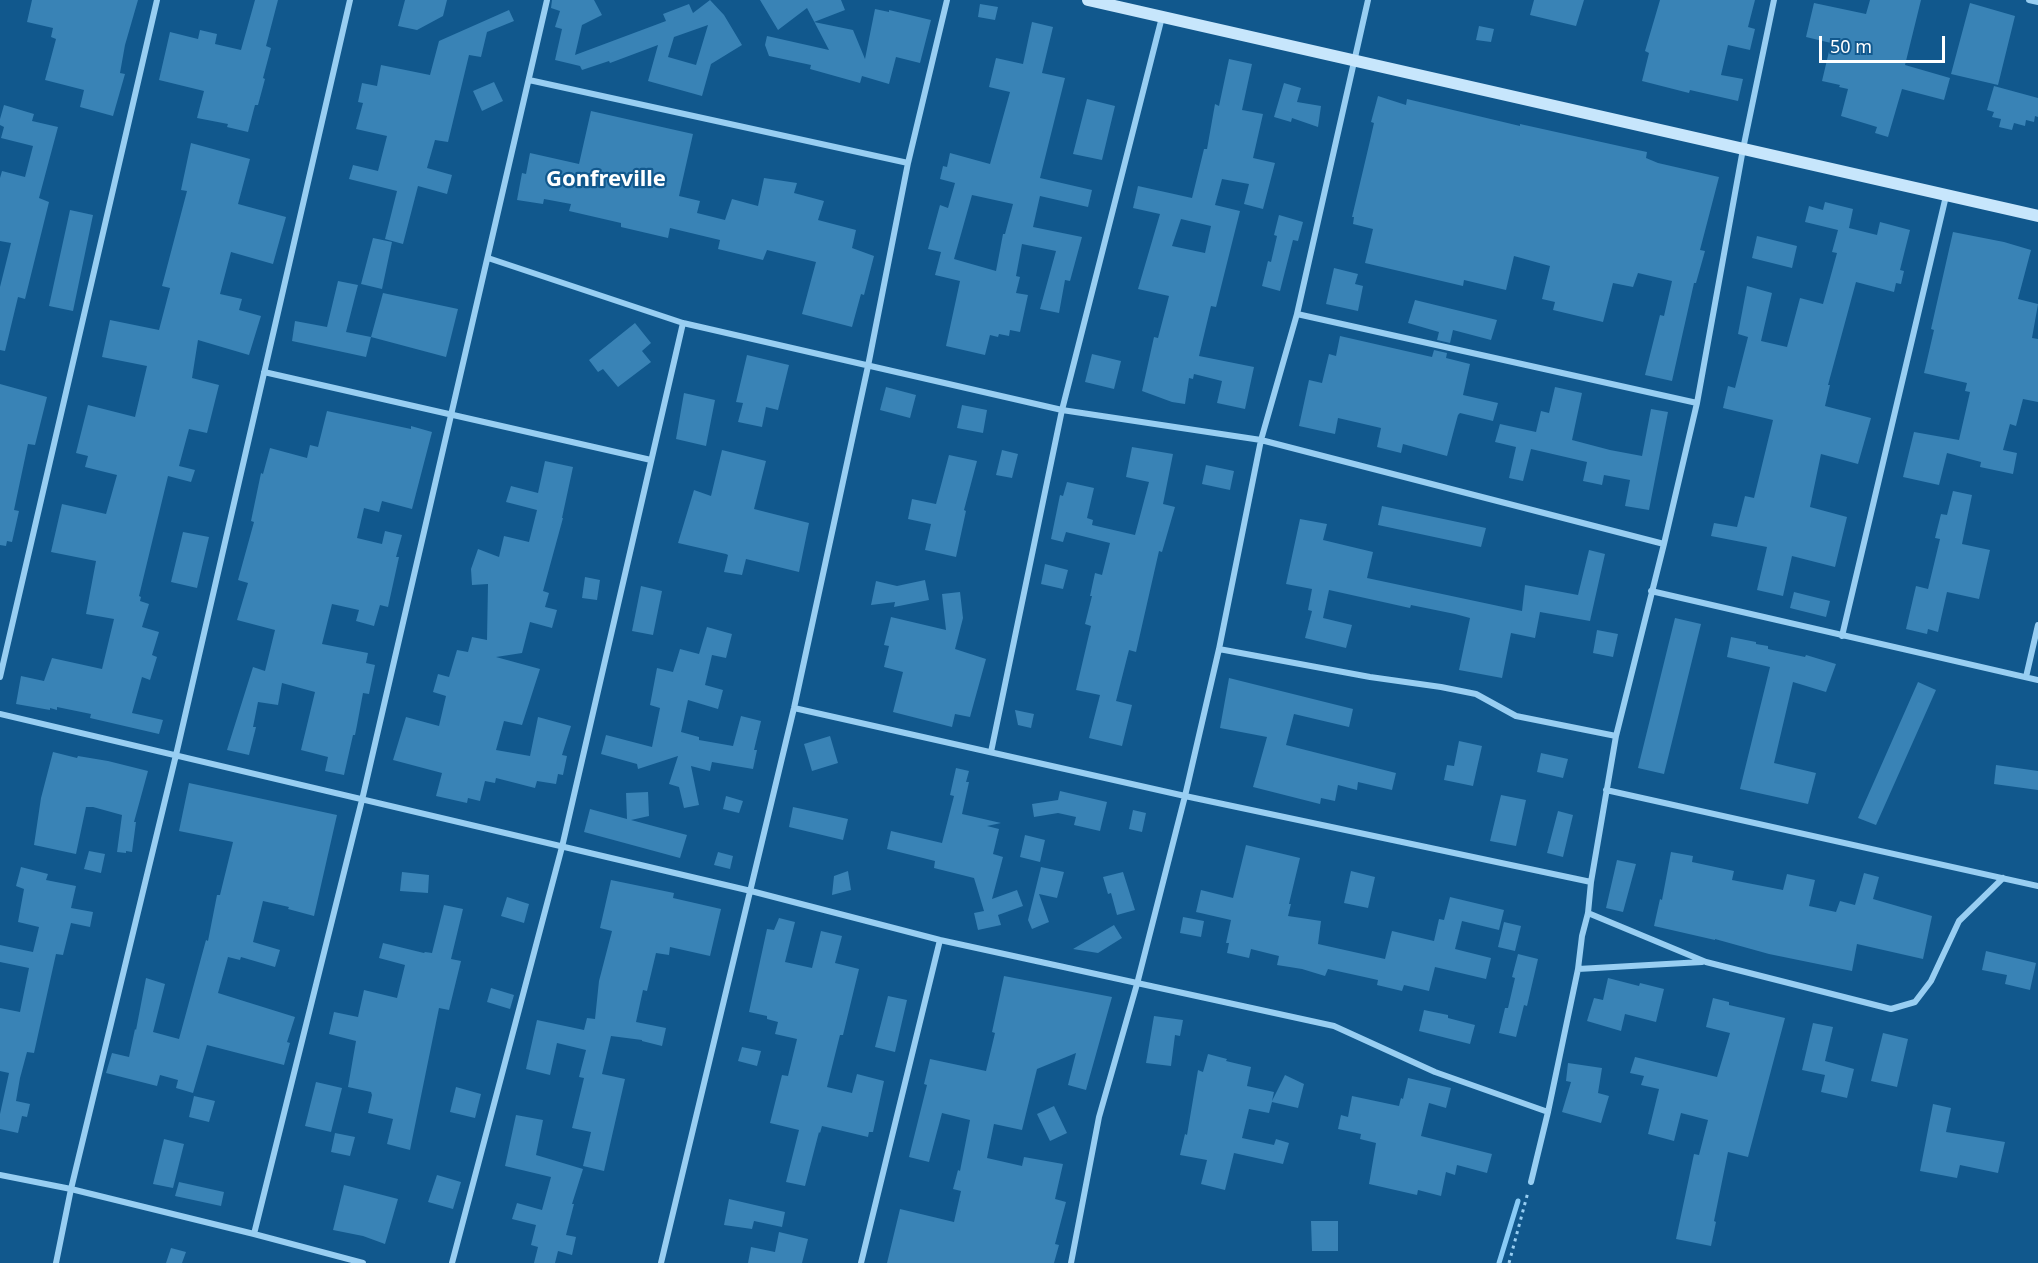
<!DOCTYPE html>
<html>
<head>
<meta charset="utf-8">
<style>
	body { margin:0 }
	#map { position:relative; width:2038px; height:1263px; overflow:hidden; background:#11588d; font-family:"Noto Sans",sans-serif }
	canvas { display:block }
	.scale { position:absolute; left:1819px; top:36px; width:126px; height:27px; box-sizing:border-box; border:3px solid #fff; border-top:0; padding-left:8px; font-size:18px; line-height:21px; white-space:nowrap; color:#fff; -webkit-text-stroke:4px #11588d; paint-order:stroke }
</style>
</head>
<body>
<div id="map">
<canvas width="2038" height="1263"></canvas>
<div class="scale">50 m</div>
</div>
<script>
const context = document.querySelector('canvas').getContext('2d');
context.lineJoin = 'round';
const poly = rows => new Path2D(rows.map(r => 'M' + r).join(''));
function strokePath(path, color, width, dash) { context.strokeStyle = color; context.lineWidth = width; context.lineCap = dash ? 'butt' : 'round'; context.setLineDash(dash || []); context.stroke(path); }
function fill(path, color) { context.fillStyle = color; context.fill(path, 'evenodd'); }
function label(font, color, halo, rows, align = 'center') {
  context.font = font + ' "Noto Sans",sans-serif'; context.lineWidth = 4.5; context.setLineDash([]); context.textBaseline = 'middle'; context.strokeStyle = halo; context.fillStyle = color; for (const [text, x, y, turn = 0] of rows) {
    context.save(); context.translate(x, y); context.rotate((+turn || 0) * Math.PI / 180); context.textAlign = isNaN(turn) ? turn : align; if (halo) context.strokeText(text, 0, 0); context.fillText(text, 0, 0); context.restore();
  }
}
const stream = poly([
	[1499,1263,1518,1201]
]);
const building = poly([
	[32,0,138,0,125,45,120,73,125,74,113,116,80,107,84,90,45,80,56,39,51,37,53,28,27,22],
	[255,0,278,0,266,46,271,48,263,78,265,79,258,105,255,105,248,132,227,127,228,124,197,118,204,91,159,80,170,32,198,39,200,30,217,34,215,44,241,50],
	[405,0,447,0,443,16,417,30,398,26],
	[552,0,594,0,602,15,582,25,575,55,666,21,663,14,689,4,693,13,710,0,724,15,742,45,711,64,702,96,648,81,658,45,610,63,609,61,582,70,580,66,555,60,562,29,555,27,560,11,551,8],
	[708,25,696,65,668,57,674,37],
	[760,0,841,0,845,10,814,22,853,30,865,59,875,9,889,12,889,10,931,20,920,63,896,57,889,84,862,76,860,83,810,69,811,65,769,56,765,45,767,36,829,50,807,8,778,30],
	[1534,0,1584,0,1576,26,1530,15],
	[1660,0,1755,0,1748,27,1755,29,1750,50,1728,45,1721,75,1743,79,1738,101,1690,90,1689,93,1642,81,1649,53,1645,51],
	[1870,0,1921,0,1905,65,1950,78,1944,100,1902,89,1888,137,1875,133,1877,127,1841,116,1848,89,1839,87,1840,85,1822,81,1831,43,1806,37,1814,3,1866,14],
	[1970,3,2015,16,1998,85,1951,74],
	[980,4,998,7,995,20,978,17],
	[509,10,514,21,487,32,481,57,469,55,448,142,435,140,427,168,452,175,447,194,418,186,403,244,385,239,397,191,349,179,353,165,378,171,387,136,356,129,363,103,358,102,362,83,377,86,381,65,430,75,439,41],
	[1032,22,1053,27,1042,73,1065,78,1040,178,1092,190,1088,207,1040,196,1033,227,1082,237,1070,281,1065,280,1059,313,1040,309,1056,251,1022,244,1016,276,1020,277,1016,293,1028,295,1020,332,1010,330,1009,336,999,334,998,337,990,335,985,355,946,346,960,281,935,275,941,252,928,249,940,205,948,208,955,183,940,179,943,166,947,167,950,153,990,164,1010,92,989,87,996,58,1023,64],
	[972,195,1013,204,1005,234,1003,234,996,271,954,259],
	[1479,26,1494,29,1491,42,1476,40],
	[1229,59,1252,64,1242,110,1263,114,1253,158,1275,163,1263,209,1244,204,1249,184,1222,179,1215,205,1240,211,1216,307,1211,306,1199,356,1254,367,1245,409,1217,403,1222,381,1194,374,1193,379,1189,378,1185,404,1172,402,1142,391,1154,337,1158,338,1169,296,1138,289,1160,214,1133,208,1138,186,1192,198,1204,149,1207,149,1215,104,1219,106],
	[1181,219,1211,226,1205,253,1172,246],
	[494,82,503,101,482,111,473,91],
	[1284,83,1301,88,1297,102,1321,106,1318,127,1292,118,1291,122,1274,117],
	[1994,86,2038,98,2038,117,2035,116,2034,122,2026,120,2025,126,2014,123,2012,130,1999,127,2001,119,1992,117,1994,112,1987,110],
	[1378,96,1406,105,1407,99,1520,126,1520,124,1633,149,1647,152,1646,158,1658,163,1719,177,1700,250,1705,251,1696,283,1694,283,1672,381,1645,375,1660,315,1664,316,1672,281,1638,273,1633,287,1613,283,1603,322,1553,310,1555,302,1542,299,1550,266,1514,256,1506,290,1464,280,1463,286,1365,263,1373,229,1353,224,1354,217,1352,217,1369,145,1374,123,1371,122],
	[1087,99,1115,106,1102,160,1073,154],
	[4,105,34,114,32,121,58,127,39,198,49,202,25,299,18,297,5,351,0,350,0,287,11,243,0,241,0,178,2,171,25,177,33,146,1,138,4,127,0,125,0,119],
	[591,111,693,134,679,196,700,201,697,213,725,220,732,199,758,206,764,178,797,183,794,193,824,201,818,220,856,230,852,248,874,256,864,295,861,294,852,327,802,314,816,262,767,250,763,260,718,249,720,240,670,228,668,238,621,227,621,223,569,211,571,204,544,199,543,204,517,200,522,173,526,174,530,153,579,164],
	[191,143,250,159,238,204,286,217,273,264,231,252,220,294,242,299,239,310,261,316,249,355,198,340,192,378,219,385,207,433,189,429,179,466,195,470,191,482,168,476,139,596,141,597,140,601,149,604,142,627,159,632,152,655,157,657,150,680,142,677,132,713,163,720,159,734,90,718,91,714,57,707,57,710,50,708,50,710,16,704,21,676,44,681,52,658,102,669,114,619,86,614,96,561,51,552,62,504,106,514,117,475,85,467,88,456,76,453,88,405,135,417,147,366,102,357,110,320,159,330,170,288,162,286,187,191,181,190],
	[1825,202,1853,209,1849,228,1877,235,1880,222,1910,230,1900,270,1904,271,1901,284,1896,283,1894,292,1856,282,1828,385,1830,385,1825,406,1871,418,1858,464,1821,454,1810,507,1847,517,1835,567,1792,556,1783,596,1757,590,1767,547,1711,536,1714,523,1737,527,1745,496,1754,498,1773,420,1723,408,1728,386,1735,388,1748,337,1738,334,1747,286,1772,293,1761,341,1787,347,1800,298,1823,304,1837,253,1832,252,1838,230,1805,222,1809,206,1823,210],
	[70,210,93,215,73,311,49,306],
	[1279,215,1303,222,1298,241,1293,240,1280,291,1262,286,1268,261,1271,262,1277,236,1274,235],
	[1953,232,2004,242,2031,250,2018,299,2038,304,2032,338,2038,339,2038,402,2023,399,2016,426,2010,424,2003,450,2017,453,2013,474,1980,467,1981,462,1947,453,1939,485,1903,477,1914,432,1959,440,1970,392,1965,391,1967,383,1924,373,1934,330,1931,329],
	[1757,236,1797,246,1792,268,1752,258],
	[373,238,392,242,382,289,361,284],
	[1334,268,1358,274,1355,284,1363,286,1358,311,1326,304],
	[338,281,358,285,346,332,371,337,366,357,292,341,295,321,327,327],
	[383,293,458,309,446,357,371,337],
	[1415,300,1497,320,1491,340,1453,330,1450,343,1437,340,1439,332,1408,323],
	[635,323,651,343,642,351,651,362,618,387,603,369,598,372,589,360],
	[1340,336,1432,357,1434,350,1447,353,1446,358,1470,364,1463,395,1498,403,1493,421,1460,413,1458,415,1447,456,1403,444,1401,453,1377,447,1381,428,1338,418,1335,434,1299,426,1309,380,1322,383,1329,354,1336,356],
	[1092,354,1121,361,1114,389,1085,382],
	[747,355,789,365,778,410,766,407,762,427,738,422,743,403,736,402],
	[0,384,47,397,35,445,28,444,14,510,19,511,12,542,7,541,6,546,0,545],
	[886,387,916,395,910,418,880,410],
	[1555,387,1582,393,1572,440,1610,450,1642,456,1651,409,1668,412,1649,510,1625,506,1630,480,1604,475,1602,485,1583,481,1587,462,1531,449,1523,481,1509,478,1516,447,1495,442,1500,424,1536,432,1541,411,1549,413],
	[684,393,715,400,706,446,676,439],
	[962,405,987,410,983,433,957,428],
	[327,411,411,429,411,426,432,432,412,509,382,501,379,512,364,508,357,538,382,544,385,531,402,535,396,557,399,557,388,607,380,605,374,626,356,621,359,610,332,604,322,644,368,653,366,663,375,665,369,694,363,693,357,725,355,735,353,735,344,775,325,771,328,757,301,750,315,692,282,683,278,705,258,702,253,727,256,727,249,755,227,750,253,667,265,671,275,630,237,620,248,583,238,580,254,522,251,521,261,473,263,474,270,448,307,458,310,445,318,447],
	[1132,447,1173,454,1163,504,1175,507,1162,552,1159,551,1136,652,1129,650,1116,701,1132,705,1122,746,1089,738,1100,695,1076,690,1091,626,1085,624,1092,596,1090,596,1095,573,1102,575,1110,543,1066,532,1063,542,1051,539,1060,495,1063,496,1067,482,1094,488,1087,518,1093,520,1092,525,1135,535,1149,482,1126,477],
	[722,450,766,461,754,509,809,523,799,572,746,559,742,575,724,572,728,555,726,554,678,543,694,490,711,496],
	[1002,450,1018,454,1012,478,996,475],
	[949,455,977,461,964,510,966,511,956,557,925,550,931,524,908,519,912,499,936,504],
	[545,461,573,467,562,518,563,518,543,591,549,593,545,607,557,610,552,628,530,622,522,653,496,657,540,669,522,725,504,721,496,750,530,756,538,717,571,726,562,755,567,756,563,775,558,774,556,784,537,781,535,788,496,778,495,783,485,781,480,801,468,798,467,803,436,796,442,773,393,760,406,717,439,726,446,696,433,692,438,674,449,677,457,650,468,652,472,637,487,640,488,584,472,585,471,569,478,549,499,557,504,536,529,542,537,510,506,502,511,486,538,493],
	[1206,465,1234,471,1230,490,1202,484],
	[1953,491,1972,495,1962,544,1990,550,1979,599,1947,592,1938,632,1928,629,1927,634,1906,629,1916,586,1928,589,1940,539,1935,538,1941,514,1947,515],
	[1382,506,1486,528,1481,547,1378,525],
	[1300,519,1327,524,1323,540,1373,552,1367,578,1522,611,1525,585,1578,595,1589,550,1605,554,1590,621,1540,612,1535,638,1511,633,1502,678,1459,670,1470,618,1455,614,1411,605,1410,608,1329,590,1323,618,1352,625,1346,648,1305,638,1312,611,1308,610,1312,589,1286,584],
	[183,532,209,537,197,588,171,582],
	[1045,564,1068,570,1063,589,1041,584],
	[585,577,600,580,597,600,582,598],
	[925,580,929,600,894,607,895,602,871,605,876,581,897,586],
	[641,586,662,591,653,635,632,631],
	[960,592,963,618,955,649,986,659,970,717,955,714,952,727,893,712,903,672,884,667,889,646,884,645,891,617,946,630,942,594],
	[1794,592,1830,601,1826,617,1790,608],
	[1675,618,1701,624,1664,774,1638,768],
	[707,627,732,634,726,658,712,655,705,685,723,690,718,709,688,700,681,732,699,737,699,740,733,746,741,716,761,721,754,750,757,750,753,769,712,762,710,771,691,766,699,805,684,808,679,787,669,784,678,756,638,769,637,764,601,754,606,735,652,747,660,708,650,705,657,668,673,672,680,649,699,654],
	[1597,630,1618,634,1613,657,1593,653],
	[1731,637,1756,642,1756,644,1768,646,1768,649,1805,657,1806,655,1836,664,1826,692,1793,682,1774,763,1816,773,1808,804,1740,789,1770,667,1727,657],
	[1229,678,1353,709,1349,727,1294,714,1286,745,1396,773,1392,790,1358,782,1357,790,1338,785,1335,801,1321,798,1320,804,1253,787,1267,737,1220,728],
	[1918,682,1936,690,1876,825,1858,818],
	[1015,710,1034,714,1031,728,1018,725],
	[830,736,838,763,812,771,804,744],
	[1459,741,1482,746,1473,786,1444,780,1447,765,1454,766],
	[53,752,77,758,78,756,108,761,148,771,134,822,136,822,132,852,126,851,126,853,117,852,122,815,93,807,86,807,76,854,34,845,41,798],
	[1541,753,1568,759,1563,778,1537,772],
	[1996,765,2038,771,2038,790,1994,784],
	[956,768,969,771,966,782,969,782,962,814,1001,823,987,826,999,829,993,854,1003,857,992,899,1017,890,1023,906,998,915,1001,925,978,930,974,913,984,911,974,878,934,868,935,861,887,849,891,831,942,843,954,796,950,795],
	[189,783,337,815,314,916,288,909,289,907,263,901,253,942,280,950,275,967,241,957,240,960,228,957,218,993,295,1017,287,1042,290,1043,284,1065,207,1045,193,1093,176,1088,178,1080,160,1075,157,1086,106,1073,112,1053,129,1057,135,1029,136,1030,146,978,165,984,153,1032,179,1039,206,940,208,941,217,895,220,895,233,842,179,831],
	[1060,791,1107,802,1100,831,1074,825,1076,817,1058,813,1034,817,1032,804,1058,800],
	[648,792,649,816,631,820,687,835,680,858,584,832,590,809,627,819,626,793],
	[1501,795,1526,800,1516,846,1490,841],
	[726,796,743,801,739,813,723,809],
	[793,807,848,819,843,840,789,827],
	[1133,810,1146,813,1142,832,1129,829],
	[1558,811,1573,815,1563,857,1547,853],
	[1025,835,1045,840,1040,862,1020,857],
	[1246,845,1300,858,1289,904,1291,904,1288,916,1321,921,1318,944,1385,959,1392,931,1434,941,1439,919,1444,920,1450,897,1504,910,1499,930,1462,921,1455,949,1491,958,1486,979,1435,967,1429,991,1404,985,1402,991,1377,985,1378,980,1328,969,1325,976,1302,969,1277,965,1279,956,1251,949,1249,958,1227,953,1229,943,1226,943,1231,920,1196,912,1201,890,1233,898],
	[89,851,105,854,101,873,84,869],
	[718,852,733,856,730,869,714,865],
	[1671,852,1693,856,1692,862,1734,871,1732,880,1783,890,1787,874,1815,880,1809,906,1836,912,1840,901,1855,905,1864,873,1879,877,1873,899,1932,916,1923,959,1857,944,1852,971,1769,954,1715,939,1715,940,1654,926,1660,899,1662,900],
	[1617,860,1636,864,1623,912,1606,908],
	[21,867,48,874,46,880,76,886,71,908,93,912,90,927,71,923,63,955,56,954,34,1053,27,1052,20,1078,16,1101,30,1104,27,1117,22,1116,18,1133,0,1129,0,1114,9,1073,0,1071,0,1008,20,1012,29,968,0,962,0,945,33,952,39,927,18,922,24,889,16,886],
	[1041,867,1064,872,1057,898,1039,894,1049,922,1032,929,1028,920],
	[848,871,851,890,832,895,834,876],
	[1351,871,1375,877,1368,908,1344,903],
	[402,872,429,875,428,893,400,891],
	[1123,872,1135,910,1117,915,1111,893,1108,894,1103,877],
	[611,880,674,893,673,898,721,909,710,956,670,947,669,955,656,953,647,991,643,990,636,1022,666,1028,662,1046,642,1041,642,1040,611,1036,602,1074,625,1079,604,1171,583,1166,591,1132,572,1128,584,1078,579,1077,586,1050,557,1043,550,1075,526,1069,537,1020,584,1030,587,1018,595,1019,599,981,612,931,600,928],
	[507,897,529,904,524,923,501,916],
	[444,905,463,909,451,959,461,961,449,1010,439,1008,410,1150,387,1144,393,1119,368,1113,372,1095,371,1092,348,1087,356,1041,329,1034,334,1012,358,1017,364,990,397,998,405,965,379,958,383,943,424,953,425,952,432,953],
	[1183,917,1204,921,1201,937,1180,933],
	[779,918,795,922,785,962,812,968,821,931,842,936,835,963,859,969,843,1035,840,1035,827,1087,852,1093,857,1074,884,1081,873,1132,869,1132,868,1137,822,1126,820,1133,819,1132,805,1186,786,1182,799,1130,770,1123,782,1075,788,1076,797,1039,775,1034,778,1022,767,1019,767,1016,749,1012,767,929,774,930],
	[1504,922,1521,926,1515,951,1498,947],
	[1114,925,1122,938,1098,953,1073,949],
	[1986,951,2036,963,2030,990,2005,984,2007,975,1982,970],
	[1518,954,1538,959,1527,1006,1524,1005,1516,1037,1499,1033,1505,1008,1508,1008,1515,978,1512,977],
	[1004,976,1112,997,1086,1090,1068,1085,1076,1053,1037,1069,1022,1130,994,1124,987,1158,1022,1166,1024,1157,1063,1164,1055,1199,1066,1202,1055,1244,1059,1245,1054,1263,887,1263,900,1209,954,1222,961,1191,953,1189,958,1170,960,1171,970,1120,942,1113,929,1162,909,1157,927,1085,924,1084,930,1059,986,1071,995,1033,992,1032],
	[1608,978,1639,986,1640,983,1664,989,1656,1022,1625,1014,1621,1031,1587,1021,1594,998,1603,1000],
	[491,988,514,995,510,1009,487,1002],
	[888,996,907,1000,895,1052,875,1047],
	[1713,998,1729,1002,1729,1005,1785,1018,1748,1157,1728,1152,1714,1221,1716,1222,1711,1246,1676,1239,1694,1154,1699,1155,1708,1120,1681,1113,1674,1141,1648,1134,1659,1089,1641,1085,1644,1076,1630,1073,1635,1057,1717,1077,1730,1033,1706,1027],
	[1424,1010,1448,1015,1448,1018,1475,1025,1470,1044,1419,1031],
	[1154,1016,1183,1020,1180,1036,1175,1035,1171,1066,1146,1063],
	[1813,1023,1833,1027,1825,1061,1854,1069,1847,1098,1821,1092,1825,1075,1802,1070],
	[1883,1033,1908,1039,1897,1087,1871,1081],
	[742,1047,761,1051,757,1066,738,1061],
	[1208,1054,1227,1059,1226,1061,1251,1067,1247,1086,1274,1092,1272,1101,1285,1075,1304,1084,1298,1108,1272,1102,1269,1113,1249,1109,1242,1138,1274,1145,1276,1139,1289,1143,1283,1164,1234,1153,1225,1190,1201,1184,1207,1160,1180,1155,1185,1134,1187,1135,1198,1070,1203,1072],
	[1568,1063,1602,1068,1598,1093,1609,1096,1601,1123,1562,1112,1571,1082,1566,1081],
	[1408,1078,1451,1088,1446,1108,1429,1103,1421,1136,1492,1154,1487,1173,1457,1165,1455,1175,1446,1172,1441,1196,1418,1190,1417,1195,1369,1184,1376,1143,1360,1139,1361,1134,1338,1129,1341,1115,1348,1117,1352,1096,1399,1106,1401,1098,1403,1099],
	[316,1082,342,1088,331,1132,305,1126],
	[456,1087,481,1094,475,1118,450,1112],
	[194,1096,215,1101,209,1122,189,1117],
	[1933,1104,1951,1108,1946,1132,2005,1142,1998,1173,1960,1165,1957,1178,1920,1171],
	[1054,1106,1067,1133,1050,1141,1037,1114],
	[516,1115,543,1120,536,1155,583,1169,572,1204,574,1204,566,1235,576,1237,572,1255,558,1251,555,1263,534,1263,538,1247,531,1245,536,1225,512,1219,517,1203,542,1210,551,1177,505,1166],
	[335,1133,355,1137,350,1156,331,1152],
	[164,1139,184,1144,173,1188,153,1184],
	[437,1175,461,1182,453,1209,428,1202],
	[179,1182,224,1192,221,1206,175,1196],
	[344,1185,398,1199,385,1244,363,1236,333,1230],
	[729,1199,785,1212,782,1227,754,1221,752,1229,724,1225],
	[1311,1221,1338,1221,1338,1251,1312,1251],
	[779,1232,808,1239,802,1263,748,1263,751,1247,775,1252],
	[171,1248,186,1252,182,1263,166,1263]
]);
const path = poly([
	[1509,1263,1528,1192]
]);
const street = poly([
	[2029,0,2038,2],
	[529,80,908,163],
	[488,258,683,323,1062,410,1261,440,1664,544],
	[1297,314,1697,403],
	[264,372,651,460],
	[1651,591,2038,680],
	[1842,636,1946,196],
	[1219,649,1370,677,1441,687,1476,694,1516,716,1616,736],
	[0,677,157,0],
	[2026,677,2038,625],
	[794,708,1185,796,1591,882],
	[0,714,751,891,940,940,1334,1026,1435,1072,1548,1112],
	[991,752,1062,410,1162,17],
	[1606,790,2038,886],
	[1588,913,1706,962,1891,1009,1915,1002,1931,981,1959,921,2003,878],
	[1578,969,1702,962],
	[0,1175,71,1189,254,1234,363,1263],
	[1531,1182,1548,1112,1578,969,1582,936,1588,913,1591,882,1616,736,1664,544,1697,403,1743,149,1774,0],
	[254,1234,362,800,547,0],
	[56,1263,71,1189,176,755,350,0],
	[452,1263,562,847,683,323],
	[661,1263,794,708,868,366,908,163,947,0],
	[861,1263,940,940],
	[1071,1263,1099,1117,1137,984,1185,796,1219,649,1261,440,1297,314,1368,0]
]);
const secondary = poly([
	[1088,0,2038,216]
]);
const districtNames = [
	["Gonfreville",606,180]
];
strokePath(stream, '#89cbf6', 5);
fill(building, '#3983b6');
strokePath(path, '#98cef2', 3, [3, 4.5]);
strokePath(street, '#98cef2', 6);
strokePath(secondary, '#c7e6fc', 12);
label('bold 22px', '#fff', '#11588d', districtNames);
</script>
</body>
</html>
